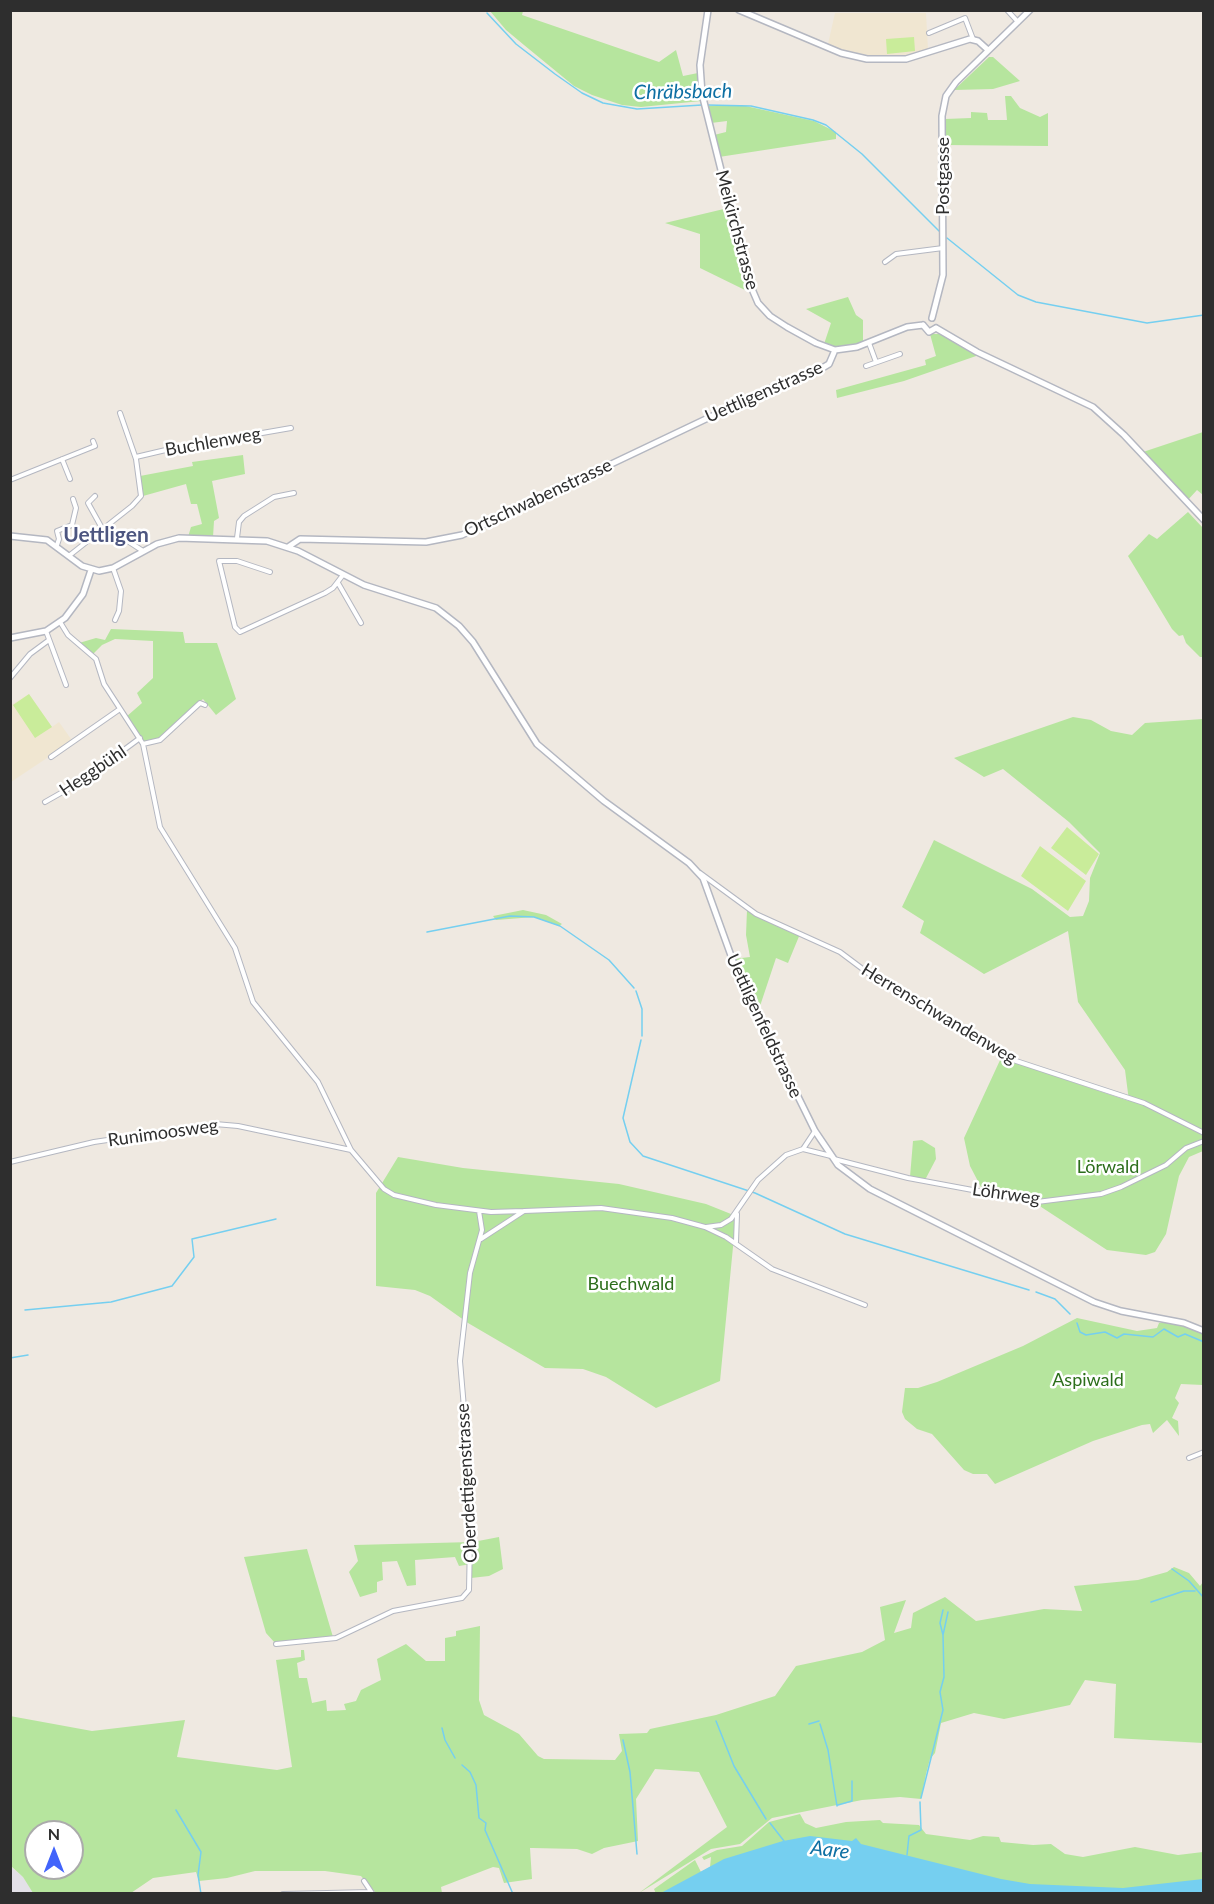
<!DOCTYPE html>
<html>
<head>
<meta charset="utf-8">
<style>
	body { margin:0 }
	#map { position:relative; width:1214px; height:1904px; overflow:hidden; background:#efe9e1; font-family:Lato,sans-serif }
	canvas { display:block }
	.frame { position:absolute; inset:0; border:12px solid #2e2e2e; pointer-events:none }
	.north { position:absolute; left:24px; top:1820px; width:60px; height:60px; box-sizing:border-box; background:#fff; border:2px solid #ababab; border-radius:50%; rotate:0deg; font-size:16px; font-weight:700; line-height:24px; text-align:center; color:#2e2e2e }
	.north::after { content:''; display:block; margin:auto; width:21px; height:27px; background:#4264fb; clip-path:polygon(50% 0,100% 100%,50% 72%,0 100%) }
</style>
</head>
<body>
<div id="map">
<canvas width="1214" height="1904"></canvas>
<div class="frame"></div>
<div class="north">N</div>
</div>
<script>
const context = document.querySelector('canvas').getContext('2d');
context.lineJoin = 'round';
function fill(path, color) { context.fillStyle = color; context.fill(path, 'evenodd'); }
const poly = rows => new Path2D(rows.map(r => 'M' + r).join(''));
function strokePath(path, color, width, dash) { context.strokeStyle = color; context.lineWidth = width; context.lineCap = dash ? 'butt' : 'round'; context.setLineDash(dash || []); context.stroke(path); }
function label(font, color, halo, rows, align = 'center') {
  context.font = font + ' Lato,sans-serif'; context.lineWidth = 5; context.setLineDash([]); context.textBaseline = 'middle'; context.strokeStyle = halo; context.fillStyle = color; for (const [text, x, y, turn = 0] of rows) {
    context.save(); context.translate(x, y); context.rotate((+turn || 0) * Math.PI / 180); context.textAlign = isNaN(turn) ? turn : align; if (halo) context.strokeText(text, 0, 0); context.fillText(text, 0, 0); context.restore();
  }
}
const industrial = poly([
	[10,1866,23,1877,33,1893,11,1893]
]);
const education = poly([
	[835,13,926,13,928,50,905,56,878,57,842,50,828,44],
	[29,694,52,727,59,722,71,739,65,746,11,782,11,705]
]);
const green = poly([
	[490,11,523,11,522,15,659,62,676,50,683,76,698,73,701,101,641,107,622,105,592,95,574,86,524,45,506,30],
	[989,57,993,57,1020,81,993,89,954,90],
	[1005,96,1011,96,1020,108,1040,117,1048,113,1048,146,945,145,945,119,971,118,971,112,987,113,988,120,1007,120],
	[741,105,814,121,836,132,836,139,719,157,714,135,726,132,727,121,711,123,708,106],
	[728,208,749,289,747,291,700,268,700,234,665,223],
	[848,297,856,315,863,320,863,346,843,350,823,347,831,323,806,309],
	[930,334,940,334,979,355,904,381,837,398,836,390,926,365,925,360,936,356],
	[1203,432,1203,495,1197,490,1186,502,1143,452],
	[243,455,245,474,212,481,219,518,214,521,213,537,188,537,191,527,202,524,197,504,191,504,186,484,143,496,140,476,193,466,192,462],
	[1188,512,1203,528,1203,657,1200,657,1186,643,1183,635,1179,636,1172,629,1128,556,1149,534,1157,539],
	[111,629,183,632,185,643,217,643,236,699,216,715,203,699,159,739,143,743,126,717,142,703,137,693,153,678,153,641,115,639,102,645,92,655,79,643,96,638,105,640],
	[1073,717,1091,720,1111,731,1132,735,1145,723,1203,719,1203,1151,1189,1157,1179,1176,1166,1234,1155,1252,1146,1255,1107,1250,1032,1201,982,1189,970,1166,964,1138,1001,1058,1129,1101,1125,1070,1078,1002,1068,931,984,974,920,933,924,921,902,907,934,840,1032,889,1070,917,1083,916,1089,901,1090,878,1100,853,1069,822,1003,769,984,777,954,758],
	[523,910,546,915,562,924,559,926,534,917,496,920,493,916],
	[747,910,800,934,788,963,776,958,758,1012,733,959,750,957,746,935],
	[922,1140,935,1148,936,1159,925,1180,910,1177,913,1141],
	[398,1157,463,1168,619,1184,706,1204,736,1216,720,1381,656,1408,606,1377,583,1369,545,1368,468,1323,430,1296,415,1290,376,1286,376,1193],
	[1077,1318,1137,1331,1157,1328,1159,1323,1169,1321,1203,1333,1203,1385,1181,1384,1175,1398,1179,1403,1172,1418,1178,1421,1179,1436,1167,1420,1153,1433,1150,1424,1142,1425,1093,1441,995,1484,987,1474,973,1474,964,1470,932,1434,917,1429,905,1419,902,1412,905,1388,918,1388,937,1382,1023,1346],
	[499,1537,503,1569,489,1576,471,1578,471,1564,459,1566,455,1557,415,1560,416,1585,407,1586,397,1561,382,1562,383,1580,377,1582,377,1592,360,1597,349,1572,358,1561,354,1545,473,1542],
	[307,1549,333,1637,275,1643,266,1633,244,1557],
	[1174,1567,1189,1573,1200,1586,1203,1582,1203,1743,1114,1738,1116,1684,1085,1680,1070,1705,1004,1719,974,1713,941,1723,935,1753,930,1759,926,1774,921,1799,900,1797,862,1800,772,1818,740,1844,711,1849,639,1893,727,1827,699,1772,655,1769,636,1799,638,1841,604,1848,592,1854,577,1849,533,1848,530,1848,532,1879,504,1883,499,1868,493,1867,441,1887,442,1893,377,1894,361,1876,325,1871,255,1871,227,1878,199,1881,196,1872,153,1878,131,1893,33,1893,23,1877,11,1866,10,1716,92,1731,185,1720,177,1757,277,1770,292,1767,276,1660,301,1657,301,1650,304,1650,305,1660,297,1663,299,1678,307,1678,312,1703,326,1700,327,1711,346,1710,344,1704,356,1701,361,1690,381,1680,377,1659,406,1644,426,1661,445,1661,445,1638,456,1636,456,1631,480,1626,479,1700,484,1715,519,1734,538,1756,544,1759,615,1760,622,1751,619,1734,647,1733,650,1729,716,1715,775,1696,796,1666,862,1652,885,1640,880,1607,906,1600,894,1633,911,1628,913,1613,945,1597,976,1621,1044,1609,1082,1611,1074,1586,1138,1580,1167,1572],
	[36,1832,72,1832,72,1868,36,1868],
	[800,1814,805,1823,816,1828,846,1822,880,1820,883,1823,919,1825,926,1834,970,1840,983,1836,999,1837,1001,1842,1033,1845,1051,1844,1065,1854,1083,1857,1135,1847,1178,1855,1203,1852,1203,1893,656,1894,654,1889,695,1860,701,1872,710,1867,711,1857,704,1860,702,1857,717,1850,742,1846,769,1822]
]);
const pitch = poly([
	[914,37,915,51,887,54,886,39],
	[29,694,52,727,35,738,13,705],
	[1067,827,1099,854,1086,875,1051,848],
	[1040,846,1086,881,1068,911,1021,876]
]);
const water = poly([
	[810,1836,852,1841,856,1838,861,1844,1001,1879,1030,1884,1123,1888,1203,1879,1203,1893,661,1893,724,1859,783,1841]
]);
const stream = poly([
	[487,13,516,44,555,74,582,93,603,103,637,109,702,105],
	[707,105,751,106,813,120,826,125,862,154,939,231],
	[947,238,1018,295,1036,302,1147,323,1204,315],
	[427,932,510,916,534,917,560,926,609,960,634,988],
	[636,991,642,1009,642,1036],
	[641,1040,623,1118,630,1142,643,1156,755,1193,845,1234,1029,1290],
	[1036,1292,1055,1299,1070,1314],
	[25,1310,111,1302,172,1286,194,1257,192,1239,276,1219],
	[1077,1323,1080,1332,1086,1335,1105,1332,1117,1338,1124,1334,1153,1337,1164,1329,1178,1337,1185,1334,1204,1342],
	[10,1358,28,1355],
	[1172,1569,1189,1581,1204,1598],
	[1151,1602,1184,1591,1195,1591],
	[943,1610,940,1623,943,1635],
	[716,1721,734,1766,766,1819],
	[809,1724,819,1721],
	[820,1724,828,1750,837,1806],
	[442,1728,445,1740,455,1758],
	[623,1740,630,1772,637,1854],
	[462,1765,470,1772,476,1785,479,1818,486,1823,485,1830,513,1894],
	[921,1798,943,1710,940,1692,944,1677,943,1635,948,1612],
	[838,1805,852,1801,852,1781],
	[176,1810,201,1852,198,1875,201,1894],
	[770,1823,784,1841],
	[907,1855,909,1836,921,1830,920,1802]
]);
const street = poly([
	[1007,10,1018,22],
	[929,33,965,18,973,39],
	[885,262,896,254,943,248],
	[869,343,876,362],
	[866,366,900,354],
	[136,457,170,449,291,428],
	[62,459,70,479],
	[10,480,95,446,93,441],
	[95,496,88,503,103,530],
	[106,527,143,551],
	[237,538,239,522,244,516,274,497,294,493],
	[57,545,59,539,57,531,72,525,76,508,73,499],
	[70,555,132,506,141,496,136,459,120,413],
	[113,568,121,591,119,611,115,620],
	[270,572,237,561,219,561,235,627,240,632,325,593,333,588,343,575],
	[338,583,361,623],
	[60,622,68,635,96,659,104,684,143,744,160,827,235,948,253,1002,318,1082,351,1150,384,1189,394,1195,436,1205,491,1212,524,1211],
	[46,631,66,685],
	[10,678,30,654,49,640],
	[143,744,160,740,200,703,205,705],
	[51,757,120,709],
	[45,802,82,781,140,738],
	[700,873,756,914,840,952,880,982,950,1018,1004,1057,1144,1103,1204,1133],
	[803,1149,815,1131],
	[834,1159,908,1178,1037,1202,1101,1194,1121,1187,1166,1165,1186,1148,1204,1141],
	[10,1162,94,1142,215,1124,238,1126,351,1150],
	[706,1227,721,1225,731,1219,758,1180,786,1155,803,1149,831,1156],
	[481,1239,524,1211,601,1208,672,1218,705,1227,726,1237,772,1269,865,1305],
	[736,1242,737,1214],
	[1189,1458,1204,1452],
	[276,1644,336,1638,393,1611,462,1598,469,1590,471,1490,460,1361,470,1273,482,1230,479,1211],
	[364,1881,372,1893],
	[283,1894,371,1892]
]);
const secondary = poly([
	[708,10,700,65,702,94,749,282,758,303,770,316,787,327,816,343,835,350,857,347,907,327,923,325],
	[739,10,841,53,867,59,906,59,970,39,978,41,988,50],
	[932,318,943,275,942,116,946,96,956,82,1030,10],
	[923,325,929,332,936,328],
	[936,328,977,352,1093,407,1124,435,1204,520],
	[10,536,47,540,82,566,99,571,113,568,157,544,179,538,267,541,298,551,364,585,436,608,459,626,473,642,537,744,604,801,689,863,703,878,738,975,815,1131,838,1165,870,1189,1094,1302,1121,1311,1184,1323,1204,1331],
	[288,547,300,539,426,542,462,535,769,389,819,370,829,364,835,350],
	[10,638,46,631,65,618,83,594,91,570]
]);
const streetNames = [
	["Postgasse",943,176,-90],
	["Meikirchstrasse",737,230,75],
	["Uettligenstrasse",764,392,-24],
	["Buchlenweg",213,442,-10],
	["Ortschwabenstrasse",538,498,-25],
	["Heggbühl",93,771,-34],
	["Herrenschwandenweg",939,1014,31],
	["Uettligenfeldstrasse",764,1026,65],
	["Runimoosweg",163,1133,-8],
	["Löhrweg",1006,1194,8],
	["Oberdettigenstrasse",467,1483,-93]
];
const parkNames = [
	["Lörwald",1108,1167],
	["Buechwald",631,1284],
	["Aspiwald",1088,1380]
];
const waterNames = [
	["Chräbsbach",683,92,-1],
	["Aare",830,1850,7]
];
const quarterNames = [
	["Uettligen",106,535]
];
fill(industrial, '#e3e1e8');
fill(education, '#f0e6d1');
fill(green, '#b6e59e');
fill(pitch, '#c9ec9a');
fill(water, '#75cff0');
strokePath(stream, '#75cff0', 1.5);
strokePath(street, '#b4b7c1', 6);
strokePath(secondary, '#b4b7c1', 8);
strokePath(street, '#fff', 4);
strokePath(secondary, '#fff', 5);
label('18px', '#2e2e2e', '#fff', streetNames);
label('18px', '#2c6e1b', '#fff', parkNames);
label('italic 20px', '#0d6fa3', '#fff', waterNames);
label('bold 21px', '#4d5680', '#fff', quarterNames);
</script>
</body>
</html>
